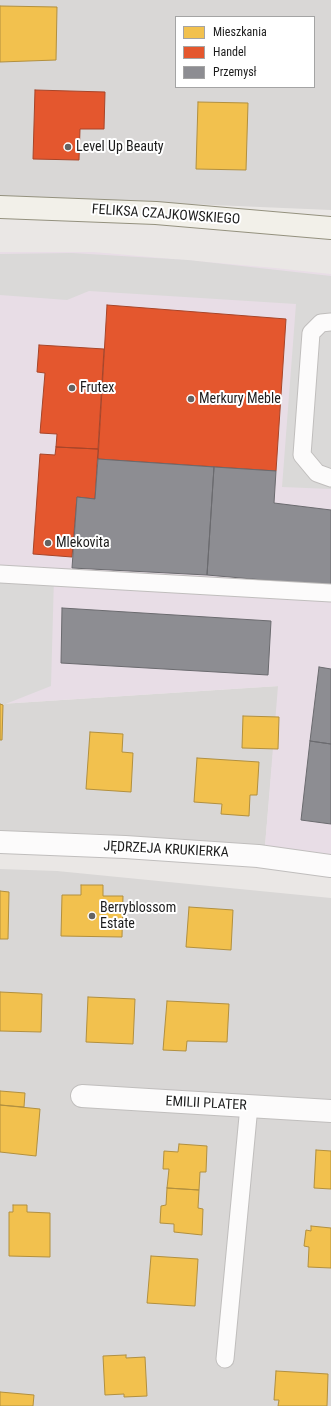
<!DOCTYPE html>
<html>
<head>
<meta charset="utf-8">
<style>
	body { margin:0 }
	#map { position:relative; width:331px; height:1406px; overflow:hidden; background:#eae7e5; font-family:"Roboto Condensed",sans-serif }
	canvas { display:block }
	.legend { position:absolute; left:175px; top:16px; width:140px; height:72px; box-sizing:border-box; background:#fff; border:1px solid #a4a4a4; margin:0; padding:5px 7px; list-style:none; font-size:12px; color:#1c1c1c }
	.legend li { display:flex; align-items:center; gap:8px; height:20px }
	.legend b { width:20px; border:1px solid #a4a4a4 }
</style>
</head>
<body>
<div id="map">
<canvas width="331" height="1406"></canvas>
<ul class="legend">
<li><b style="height:11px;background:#f2c14e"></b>Mieszkania</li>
<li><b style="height:11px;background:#e4572e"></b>Handel</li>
<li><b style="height:11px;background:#8d8d92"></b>Przemysł</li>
</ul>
</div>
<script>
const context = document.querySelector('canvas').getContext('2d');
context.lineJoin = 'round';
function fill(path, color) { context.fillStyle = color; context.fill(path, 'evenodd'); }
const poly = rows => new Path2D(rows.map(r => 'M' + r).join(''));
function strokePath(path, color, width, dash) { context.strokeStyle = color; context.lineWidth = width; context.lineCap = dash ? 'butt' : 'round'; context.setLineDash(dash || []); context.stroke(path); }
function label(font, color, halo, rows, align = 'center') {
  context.font = font + ' "Roboto Condensed",sans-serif'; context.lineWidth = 4; context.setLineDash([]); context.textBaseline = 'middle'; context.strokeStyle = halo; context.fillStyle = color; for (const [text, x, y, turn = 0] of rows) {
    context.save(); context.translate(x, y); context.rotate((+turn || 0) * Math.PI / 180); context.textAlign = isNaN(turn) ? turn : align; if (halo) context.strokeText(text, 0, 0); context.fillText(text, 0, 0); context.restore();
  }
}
const residential = poly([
	[0,0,331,0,331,210,0,196],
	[176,17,314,17,314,87,176,87],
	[279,686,265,846,259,850,104,834,0,832,0,704],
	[0,869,57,871,331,898,331,1406,0,1406]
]);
const industrial = poly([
	[0,252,94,252,275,268,331,274,331,856,265,846,278,686,0,704]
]);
const parking = poly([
	[72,253,188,260,331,276,331,489,282,487,296,304,89,291,67,300,0,295,0,254],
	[0,574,54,577,51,686,3,705,0,704]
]);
const homes = poly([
	[0,6,57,7,56,60,0,62,0,6],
	[198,102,248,103,246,170,196,169,198,102],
	[0,704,3,705,2,740,0,740,0,704],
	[243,716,279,717,278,749,242,748,243,716],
	[90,732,123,734,122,752,133,753,131,792,86,789,90,732],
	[197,758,259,762,257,795,250,795,249,816,221,814,222,804,194,802,197,758],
	[81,885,103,885,103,896,123,896,122,937,61,936,62,895,81,895,81,885],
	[0,891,9,892,8,939,0,939,0,891],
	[189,907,233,910,231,950,186,947,189,907],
	[0,992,42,994,41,1032,0,1031,0,992],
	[88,997,135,999,133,1044,86,1042,88,997],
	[167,1001,229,1004,227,1042,187,1041,186,1051,163,1050,167,1001],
	[0,1091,25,1093,24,1107,0,1105,0,1091],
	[0,1105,40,1109,36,1156,0,1152,0,1105],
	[179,1144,207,1146,206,1172,200,1172,199,1190,167,1188,169,1169,163,1169,164,1151,178,1152,179,1144],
	[316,1150,331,1151,331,1189,314,1188,316,1150],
	[167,1188,199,1190,198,1208,203,1209,202,1235,174,1232,174,1224,160,1223,161,1206,166,1205,167,1188],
	[13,1205,27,1205,27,1212,50,1213,50,1257,9,1256,9,1212,13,1212,13,1205],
	[311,1226,331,1228,331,1268,308,1267,309,1247,304,1246,306,1230,311,1231,311,1226],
	[151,1256,198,1259,195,1306,147,1303,151,1256],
	[126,1355,126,1358,145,1357,147,1396,124,1397,124,1394,105,1395,103,1356,126,1355],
	[276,1371,328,1374,327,1406,278,1406,279,1400,274,1400,276,1371],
	[0,1392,34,1395,33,1406,0,1406,0,1392]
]);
const shops = poly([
	[35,90,105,92,104,129,80,129,79,160,33,159,35,90],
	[107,305,286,319,276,471,98,459,107,305],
	[39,345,104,349,98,449,56,447,57,434,40,433,45,373,37,372,39,345],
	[56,447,98,449,95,499,77,497,72,557,33,554,40,454,55,455,56,447]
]);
const industry = poly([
	[98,459,214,467,207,575,72,568,77,497,95,499,98,459],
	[214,467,276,471,274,503,331,510,331,586,207,575,214,467],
	[62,608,271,621,268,675,61,663,62,608],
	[319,667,331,669,331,744,310,741,319,667],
	[310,741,331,744,331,824,301,820,310,741]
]);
const lane = poly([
	[331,322,321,323,311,333,302,455,317,473,331,478],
	[0,574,331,593],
	[225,1359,249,1106]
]);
const street = poly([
	[0,842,125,847,258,856,331,866],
	[82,1096,331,1111]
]);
const secondary = poly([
	[0,207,156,213,331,228]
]);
const markers = [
	[68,147,4,"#646362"],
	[72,388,4,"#646362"],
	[191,399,4,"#646362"],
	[48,543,4,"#646362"],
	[92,916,4,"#646362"]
];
const poiNames = [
	["Level Up Beauty",76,147],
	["Frutex",80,388],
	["Merkury Meble",199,399],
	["Mlekovita",56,543],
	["Berryblossom",100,908],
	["Estate",100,924]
];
const streetNames = [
	["FELIKSA CZAJKOWSKIEGO",166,215,4],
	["JĘDRZEJA KRUKIERKA",166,850,3],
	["EMILII PLATER",206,1104,3]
];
fill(residential, '#d9d7d6');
fill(industrial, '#e8dde6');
fill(parking, '#dad9d8');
fill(homes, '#f2c14e');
strokePath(homes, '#b2903f', 1);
fill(shops, '#e4572e');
strokePath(shops, '#a84529', 1);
fill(industry, '#8d8d92');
strokePath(industry, '#6b6b6f', 1);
strokePath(lane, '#c0bebd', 19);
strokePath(street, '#c0bebd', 24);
strokePath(secondary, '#94917e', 24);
strokePath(lane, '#fcfbfb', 17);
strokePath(street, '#fcfbfb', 22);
strokePath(secondary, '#f2f0e9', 22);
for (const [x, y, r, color] of markers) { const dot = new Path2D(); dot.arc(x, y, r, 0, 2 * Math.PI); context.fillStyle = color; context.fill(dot); strokePath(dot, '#fff', 1.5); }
label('14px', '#1c1c1c', '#fff', poiNames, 'left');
label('14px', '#1c1c1c', '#fff', streetNames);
</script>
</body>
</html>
